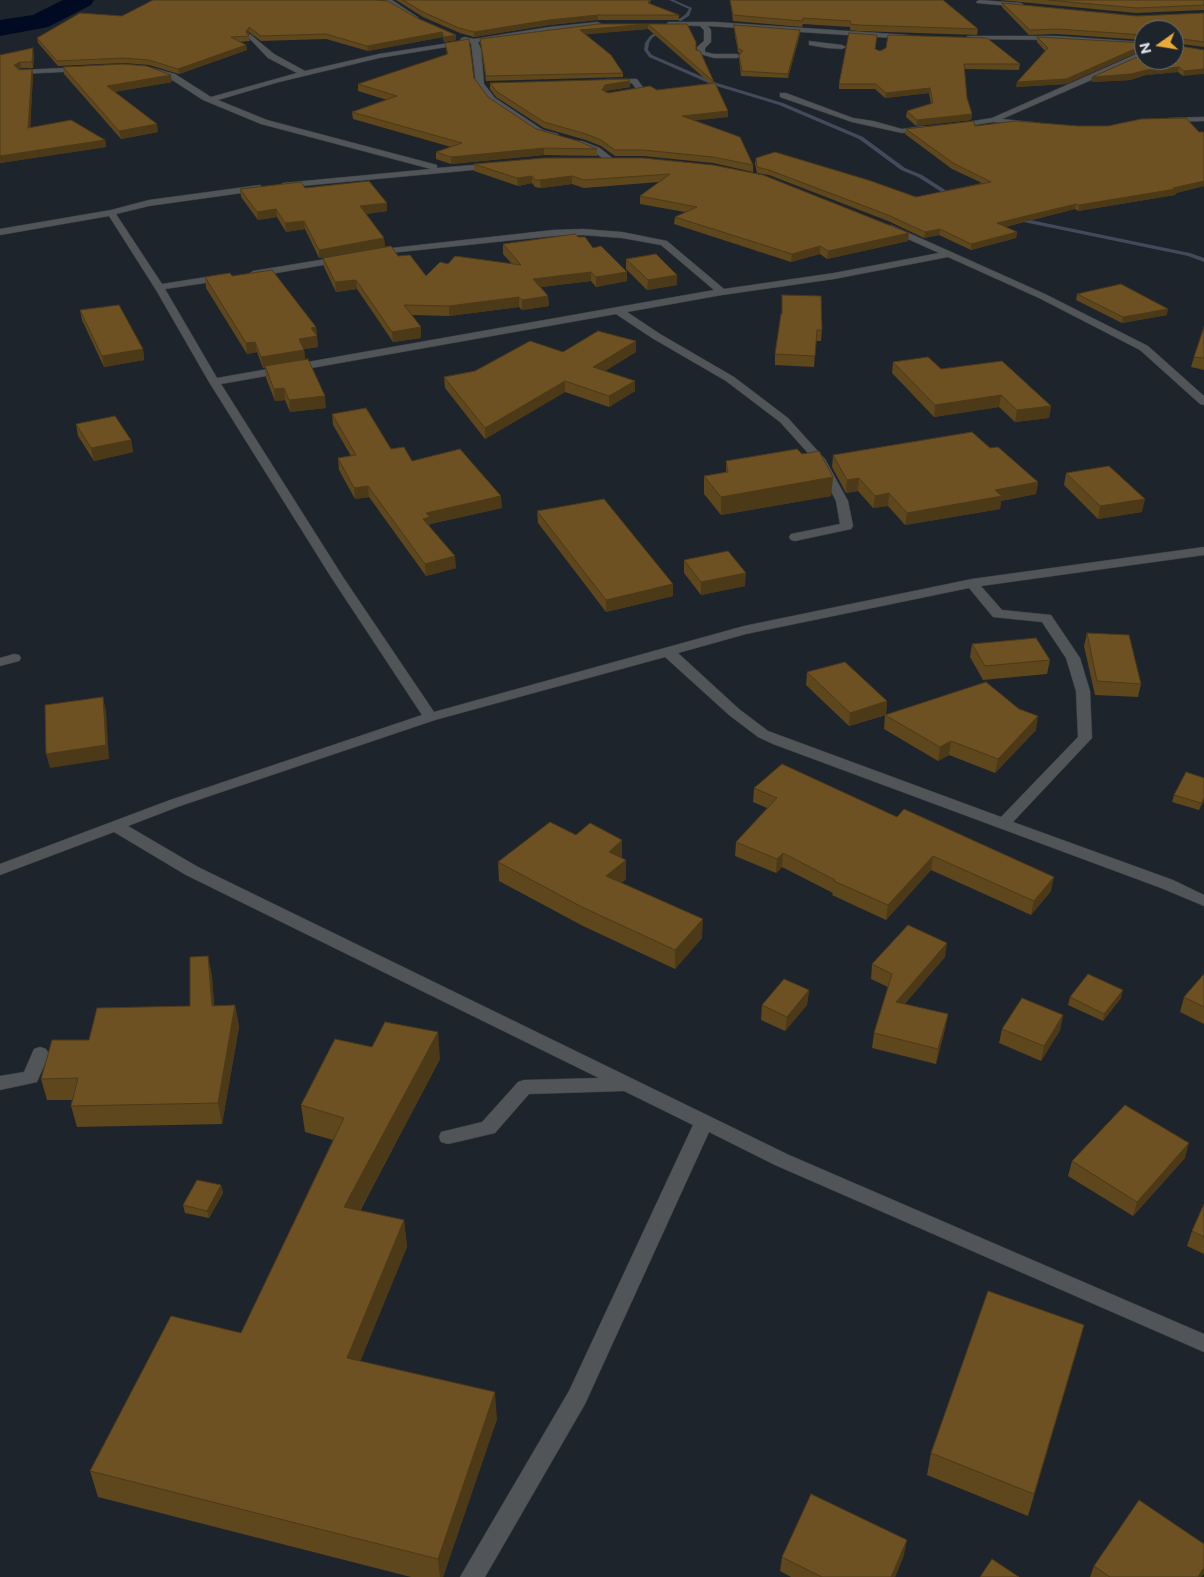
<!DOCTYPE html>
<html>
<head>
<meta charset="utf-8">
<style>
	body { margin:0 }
	#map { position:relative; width:1204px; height:1577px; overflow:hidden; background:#1e242b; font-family:Montserrat,sans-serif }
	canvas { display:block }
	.north { position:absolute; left:1134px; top:20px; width:50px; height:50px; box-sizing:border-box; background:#1e242b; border:1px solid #6a6f75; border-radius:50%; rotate:257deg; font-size:14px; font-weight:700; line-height:20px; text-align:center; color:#dce0e4 }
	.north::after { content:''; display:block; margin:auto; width:18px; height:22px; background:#eaaa38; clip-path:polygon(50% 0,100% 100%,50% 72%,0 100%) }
</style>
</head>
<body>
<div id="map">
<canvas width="1204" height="1577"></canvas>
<div class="north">N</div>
</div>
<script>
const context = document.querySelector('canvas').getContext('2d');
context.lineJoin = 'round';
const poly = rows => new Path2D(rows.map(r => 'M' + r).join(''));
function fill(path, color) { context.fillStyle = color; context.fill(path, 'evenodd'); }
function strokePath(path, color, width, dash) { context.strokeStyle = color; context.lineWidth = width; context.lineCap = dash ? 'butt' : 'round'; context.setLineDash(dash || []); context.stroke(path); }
const stream = poly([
	[669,0,674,0,692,8,689,16,681,21,679,21,679,19,686,14,689,9,669,0],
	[662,28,665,29,652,38,649,43,648,50,652,55,717,83,783,103,863,137,905,168,922,175,956,197,951,198,918,177,901,170,859,139,779,105,713,85,649,57,644,50,645,43,650,36,662,28],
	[1016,217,1190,253,1204,258,1204,262,1188,256,1014,220,1014,218,1016,217]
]);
const river = poly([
	[63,0,94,0,91,5,48,27,0,36,0,20,33,15,63,0]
]);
const minor = poly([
	[384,0,392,0,419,18,414,19,384,0],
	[979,0,1021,3,1024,5,1021,7,977,3,976,2,979,0],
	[598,22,601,24,600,25,478,42,481,49,484,84,495,98,543,130,558,134,559,136,555,138,537,134,489,102,476,84,471,43,379,58,279,82,218,100,267,120,437,165,437,168,497,163,497,167,494,168,280,188,279,186,283,183,431,169,261,124,203,100,169,78,149,70,153,68,175,74,211,97,297,73,268,58,248,37,248,35,250,34,274,54,305,71,379,54,462,41,460,39,464,37,474,39,549,27,598,22],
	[669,22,715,22,908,35,912,37,908,39,708,26,711,30,711,42,705,48,705,52,714,54,737,54,741,56,737,58,714,58,697,53,697,47,704,41,704,30,700,26,667,25,667,23,669,22],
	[968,36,1057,36,1144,42,1144,46,1057,40,966,39,966,37,968,36],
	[809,41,842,45,846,47,842,49,827,48,809,45,809,41],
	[1141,52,1144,52,1144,57,1002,119,1031,122,1034,122,1034,126,993,122,955,128,951,126,955,124,992,118,1141,52],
	[85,67,85,71,82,71,21,74,17,72,21,70,85,67],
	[607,79,637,79,645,90,641,92,621,95,621,91,636,89,632,83,610,83,606,81,607,79],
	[780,93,786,93,853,118,873,121,902,129,924,126,928,128,924,130,902,133,852,122,780,97,780,93],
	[1204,117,1204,121,1168,122,1164,120,1168,118,1204,117],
	[576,141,582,141,600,148,616,161,609,163,594,152,576,145,576,141],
	[260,185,264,188,263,190,149,206,116,214,162,284,225,274,230,277,225,280,165,289,217,378,714,290,661,245,622,238,583,235,553,236,371,255,369,253,374,250,553,230,583,229,622,232,667,241,724,289,834,273,939,253,888,230,888,226,891,225,1045,294,1148,346,1204,396,1204,405,1200,404,1140,350,1039,298,948,257,834,279,722,295,627,312,660,334,734,377,788,418,825,459,848,501,853,526,851,529,795,541,791,540,789,537,791,534,840,524,836,501,816,462,780,422,726,381,652,338,616,314,221,384,343,577,434,712,744,626,972,579,1204,547,1204,555,981,586,1002,610,1051,615,1080,658,1090,691,1092,738,1013,822,1173,880,1204,895,1204,906,1161,888,773,744,758,737,729,715,665,657,435,720,180,806,128,826,198,867,789,1155,1204,1334,1204,1352,775,1165,709,1132,585,1404,485,1577,460,1577,569,1391,693,1125,624,1091,529,1094,495,1133,448,1144,441,1142,439,1137,441,1132,482,1122,518,1082,524,1080,599,1078,186,875,114,832,0,875,0,864,170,800,422,715,331,577,209,382,156,290,109,216,0,235,0,229,111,210,149,200,260,185],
	[969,588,993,617,1042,622,1066,658,1076,691,1078,737,1001,817,768,731,739,709,678,653,746,634,969,588],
	[344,256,349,259,347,261,253,277,248,274,253,271,344,256],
	[14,654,19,655,21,658,19,661,0,666,0,658,14,654],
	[40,1047,46,1049,49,1054,37,1082,0,1090,0,1076,24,1072,34,1049,40,1047]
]);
const wall = poly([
	[396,0,651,0,649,4,679,15,679,20,598,20,549,25,474,37,460,33,423,17],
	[730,0,943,0,978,29,977,35,858,31,850,30,850,27,803,24,802,27,733,21],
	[999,0,1204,0,1204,10,1136,13],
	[1002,3,1137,16,1204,13,1204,47,1174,43,1144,30,1144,40,1057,34,1029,35,1002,7],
	[122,16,417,18,456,35,456,40,444,42,443,37,368,51,326,39,261,41,249,32,248,35,249,36,250,41,240,42,246,45,247,50,179,74,149,65,124,63,58,66,38,43,37,38],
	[598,24,687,24,696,50,714,82,728,117,694,120,753,165,753,172,713,163,643,156,615,156,601,146,586,140,544,128,496,97,490,89,490,83,630,87,605,91,608,93,657,90,711,84,648,29,585,34,623,73,623,77,486,81,480,39],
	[734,25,800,30,800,34,788,78,741,76,739,59,739,55,740,54,738,52,734,30],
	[877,35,875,49,880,51,1020,64,1019,70,964,69,967,98,972,114,971,120,916,126,906,117,907,111,931,104,929,93,885,98,875,89,839,89,839,84],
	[1037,37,1144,43,1144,51,1143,50,1066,84,1016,87,1045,51,1037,42],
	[445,43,474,78,488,97,536,129,597,149,597,156,544,155,451,164,436,159,436,152,451,147,353,119,352,112,387,100,358,91,358,84,447,55],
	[1204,50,1183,76,1178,72,1146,75,1130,80,1091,82],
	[34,54,33,68,21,68,19,69,32,69,33,75,30,127,105,140,106,147,0,163,0,55],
	[63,67,172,82,114,92,158,132,121,139,64,74],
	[975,126,1078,126,1204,132,1204,186,1176,193,1175,195,1078,211,1075,209,1005,227,1017,232,1016,238,971,250,939,235,924,238,888,221,769,175,757,173,755,164,756,158,916,197,982,183,952,169,905,134,906,129],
	[643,158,909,233,908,241,827,259,820,254,791,262,674,224,675,217,685,212,640,204,640,196,659,182,584,188,572,184,541,188,535,187,532,183,518,186,474,171,474,164],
	[305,188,387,203,387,211,366,214,384,238,385,247,319,258,305,229,286,232,277,217,258,220,241,197,240,189],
	[578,237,593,248,627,272,627,281,596,287,591,281,541,287,548,296,549,306,522,310,519,307,449,316,412,315,421,327,421,338,393,342,357,289,336,292,324,267,323,258,398,256,426,276,448,264,512,264,503,254,503,244],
	[626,259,677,275,677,285,647,290,626,269],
	[232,276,316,327,318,347,304,349,305,359,326,408,290,412,285,400,275,401,266,378,265,368,263,368,257,352,247,354,206,288,205,277],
	[1077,294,1167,315,1122,323,1076,300],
	[782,295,822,330,821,341,816,341,814,367,775,365,775,354,782,314],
	[80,310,143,349,144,360,104,367,82,320],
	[1204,327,1204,370,1191,367,1194,357],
	[563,352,636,352,605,371,635,391,609,407,565,392,485,439,445,388,444,377,475,371],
	[893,362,941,369,1051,406,1049,418,1015,422,999,407,934,417,892,373],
	[332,414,412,461,502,508,430,524,430,527,456,568,426,576,369,497,355,499,339,470,338,458,351,456,333,425],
	[76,424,131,440,133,452,94,461,78,436],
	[990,448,1038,482,1036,494,1001,501,1000,509,905,525,888,506,873,508,858,491,846,493,832,467,833,455],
	[802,454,833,477,831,496,721,515,704,494,704,476,726,472,726,461],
	[1066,473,1142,512,1098,519,1064,485],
	[537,511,673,596,606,612,538,523],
	[684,560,745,586,701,595,684,573],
	[1087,633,1141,684,1138,697,1095,695,1084,646],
	[972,644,1050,660,1047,674,983,680,970,657],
	[807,672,887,701,886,715,849,726,806,685],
	[885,715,1036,730,995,773,949,755,938,761,884,729],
	[754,788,1051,891,1031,915,931,870,886,920,832,895,833,893,782,867,776,873,735,856,736,842,767,808,753,802],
	[1174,795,1204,801,1199,810,1172,802],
	[576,835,622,840,622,858,626,879,621,883,702,938,675,969,583,926,499,881,498,862],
	[208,956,212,977,214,1006,235,1005,239,1027,222,1124,77,1127,71,1106,72,1100,47,1100,41,1079,89,1040,190,1006],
	[945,957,904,1004,948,1014,945,1029,936,1064,872,1048,874,1033,888,987,871,979,872,964],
	[1204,974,1204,1024,1180,1012,1184,997],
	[809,990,807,1005,785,1031,761,1020,762,1005],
	[1070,997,1121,998,1103,1021,1068,1005],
	[1063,1015,1060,1030,1041,1061,999,1043,1002,1029],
	[372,1047,440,1059,360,1211,404,1220,407,1247,360,1361,497,1419,443,1577,411,1577,98,1497,90,1471,241,1333,333,1140,305,1132,301,1105],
	[1185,1158,1133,1216,1068,1176,1072,1161],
	[221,1185,223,1193,209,1218,185,1213,183,1205],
	[1204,1204,1204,1254,1187,1246,1192,1231],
	[1084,1325,1028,1516,927,1475,931,1453],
	[1204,1544,1204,1573,1201,1577,1090,1577,1094,1566],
	[904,1555,895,1577,791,1577,780,1571,782,1557]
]);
const shadedWall = poly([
	[598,15,598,20,549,25,474,37,474,32,549,20],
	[648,24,648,29,580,35,580,30],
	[249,27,249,32,246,37,246,32],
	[800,30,800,34,788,78,788,74],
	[442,32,443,37,368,51,367,46],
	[456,35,456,40,444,42,444,37],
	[246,45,247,50,179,74,178,69],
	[1144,45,1143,50,1066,84,1016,87,1017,82],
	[33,48,34,54,33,68,32,62],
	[20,62,21,68,15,71,14,65],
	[1179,67,1178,72,1146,75,1130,80,1091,82,1092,77,1147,70],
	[32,69,33,75,30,134,28,128],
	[1204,69,1204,74,1183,76,1184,71],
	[171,75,172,82,108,93,107,86],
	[630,81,630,87,605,91,602,90,605,85],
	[930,88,929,93,885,98,886,93],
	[728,111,728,117,682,122,682,116],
	[972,114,971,120,916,126,917,120],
	[157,124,158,132,121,139,119,131],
	[105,140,106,147,0,163,0,156],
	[544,148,544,155,451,164,451,157],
	[532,176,532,183,518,186,517,178],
	[572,176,572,184,541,188,540,180],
	[1204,181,1204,186,1176,193,1175,195,1078,211,1079,205,1173,188],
	[387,203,387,211,361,214,360,206],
	[1076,204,1075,209,996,229,997,223],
	[276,209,277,217,258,220,257,212],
	[304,221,305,229,286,232,285,223],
	[940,229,939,235,924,238,925,232],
	[1017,232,1016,238,971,250,971,244],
	[909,233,908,241,827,259,828,251],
	[384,238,385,247,319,258,319,250],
	[820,246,820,254,791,262,792,254],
	[591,272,591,281,534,288,533,279],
	[627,272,627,281,596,287,596,277],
	[677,275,677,285,647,290,648,280],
	[356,280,357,289,336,292,335,282],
	[548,296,549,306,522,310,522,300],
	[519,297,519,307,449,316,449,306],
	[1168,309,1167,315,1122,323,1123,317],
	[316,327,318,347,300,350,299,339,311,328],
	[421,327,421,338,393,342,392,332],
	[636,341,636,352,593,378,593,367],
	[255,342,257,352,247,354,246,343],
	[143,349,144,360,104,367,102,356],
	[304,350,305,361,263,368,261,357],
	[565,381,565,392,485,439,485,428],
	[635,381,635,391,609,407,609,396],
	[284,388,285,400,275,401,274,389],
	[1001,395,999,407,934,417,935,405],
	[325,396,326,408,290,412,289,400],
	[1051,406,1049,418,1015,422,1017,410],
	[131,440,133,452,94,461,91,448],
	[833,477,831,496,721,515,721,497],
	[859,478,858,491,846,493,847,480],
	[1038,482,1036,494,1001,501,1000,509,905,525,907,513,995,490],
	[368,486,369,497,355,499,354,488],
	[889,493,888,506,873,508,875,496],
	[501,496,502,508,430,524,430,529,423,519,426,513],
	[1145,499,1142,512,1098,519,1100,506],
	[455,556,456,568,426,576,425,564],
	[746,573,745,586,701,595,701,582],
	[673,584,673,596,606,612,606,600],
	[103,697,106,711,109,759,50,768,46,754],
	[887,701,886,715,849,726,850,713],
	[1038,716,1036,730,995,773,998,759],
	[951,741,949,755,938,761,940,747],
	[1204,798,1204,801,1199,810,1201,803],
	[622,840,622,859,609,852],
	[783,853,782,867,776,873,777,859],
	[933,856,931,870,886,920,888,905],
	[626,860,626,879,606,895,606,876],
	[1054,877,1051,891,1031,915,1034,901],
	[703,919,702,938,675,969,675,950],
	[947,943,945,957,894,1017,896,1002],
	[208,956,212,977,216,1027,212,1006],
	[809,990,807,1005,785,1031,787,1017],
	[1123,990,1121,998,1103,1021,1104,1014],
	[235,1005,239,1027,222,1124,218,1103],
	[948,1014,945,1029,936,1064,938,1049],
	[1063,1015,1060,1030,1041,1061,1044,1046],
	[438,1032,440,1059,347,1234,344,1207],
	[1189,1143,1185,1158,1133,1216,1137,1202],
	[221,1185,223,1193,209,1218,207,1211],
	[404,1220,407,1247,351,1384,347,1358],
	[1084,1325,1078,1347,1028,1516,1034,1494],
	[495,1392,497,1419,443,1577,440,1577,438,1559],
	[907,1540,904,1555,895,1577,891,1577],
	[1204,1567,1204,1573,1201,1577,1198,1577]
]);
const building = poly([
	[153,0,375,0,388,1,417,18,456,35,444,37,442,32,367,46,326,34,261,36,249,27,246,32,249,36,231,37,246,45,178,69,149,60,123,58,57,61,37,38,80,13,122,16,153,0],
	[403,0,649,0,648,3,679,15,598,15,549,20,474,32,459,28,423,12,403,0],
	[730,0,943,0,978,29,859,25,850,24,851,21,803,18,802,21,733,15,730,0],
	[1048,0,1204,0,1204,5,1137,8,1048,0],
	[1002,3,1137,16,1204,13,1204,42,1175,38,1174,39,1174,30,1144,30,1144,35,1058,29,1030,30,1002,3],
	[598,24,687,24,696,42,696,50,700,51,714,82,648,24,580,30,611,55,623,73,486,76,480,39,598,24],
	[734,25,800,30,788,74,742,71,739,55,743,51,738,48,734,25],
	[849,33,877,35,875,49,880,51,886,48,888,35,987,38,1020,64,964,64,967,98,972,114,917,120,907,111,933,103,930,88,886,93,876,84,839,84,849,33],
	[1037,37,1144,43,1144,45,1066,79,1017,82,1048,48,1037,37],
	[469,39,474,78,488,97,536,129,578,141,597,149,544,148,451,157,436,152,462,143,352,112,397,96,358,84,448,54,445,43,469,39],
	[1174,45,1204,50,1204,69,1184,71,1179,67,1147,70,1131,74,1092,77,1144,54,1144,60,1174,60,1174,45],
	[33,48,32,62,20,62,14,65,19,70,32,69,28,128,71,120,105,140,0,156,0,55,33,48],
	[123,64,147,66,171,75,107,86,157,124,119,131,63,67,123,64],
	[629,79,630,81,605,85,602,90,608,93,650,86,657,90,715,83,728,111,682,116,740,137,753,165,713,157,643,150,615,150,601,140,586,134,544,122,496,91,490,83,629,79],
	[1186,118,1199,132,1204,132,1204,181,1173,188,1176,189,1079,205,1076,204,997,223,1017,232,971,244,940,229,925,232,888,215,769,170,757,167,756,158,775,152,868,180,916,197,991,182,953,163,906,129,974,121,975,126,1016,121,1078,126,1108,126,1141,119,1186,118],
	[544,158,643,158,713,165,763,175,909,233,828,251,820,246,792,254,675,217,697,207,640,196,670,174,584,180,572,176,540,180,535,180,532,176,517,178,474,164,544,158],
	[369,181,387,203,360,206,384,238,319,250,304,221,285,223,276,209,257,212,240,189,301,182,305,188,369,181],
	[575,234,578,237,585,237,593,248,601,246,627,272,596,277,591,272,533,279,548,296,522,300,519,297,449,306,404,305,421,327,392,332,356,280,335,282,323,258,391,246,398,256,410,255,426,276,440,262,448,264,455,256,521,265,503,244,575,234],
	[656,254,677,275,648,280,626,259,656,254],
	[272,270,316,327,311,328,317,336,299,339,304,350,261,357,255,342,246,343,205,277,230,273,232,276,272,270],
	[1121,284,1168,309,1123,317,1077,294,1121,284],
	[782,295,821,296,822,330,817,330,815,356,775,354,781,314,782,314,782,295],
	[119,305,143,349,102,356,80,310,119,305],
	[1204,327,1204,358,1194,357,1204,327],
	[598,331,636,341,593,367,635,381,609,396,565,381,485,428,444,377,475,371,530,341,563,352,598,331],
	[928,357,941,369,1002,361,1051,406,1017,410,1001,395,935,405,893,362,928,357],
	[308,359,325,396,289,400,284,388,274,389,265,366,308,359],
	[366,408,391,449,404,447,412,461,460,449,501,496,426,513,430,517,423,519,455,556,425,564,368,486,354,488,338,458,356,455,332,414,366,408],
	[115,416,131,440,91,448,76,424,115,416],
	[972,432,990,448,998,447,1038,482,995,490,1002,496,907,513,889,493,875,496,859,478,847,480,833,455,972,432],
	[797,449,802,454,819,451,833,477,721,497,704,476,728,472,726,461,797,449],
	[1109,466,1145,499,1100,506,1066,473,1109,466],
	[604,499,673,584,606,600,537,511,604,499],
	[728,551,746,573,701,582,684,560,728,551],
	[1087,633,1129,635,1141,684,1097,681,1087,633],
	[1036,638,1050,660,985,666,972,644,1036,638],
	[845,662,887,701,850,713,807,672,845,662],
	[986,682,1019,709,1038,716,998,759,951,741,940,747,885,715,986,682],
	[103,697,106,745,46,754,45,705,103,697],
	[782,764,897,817,904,809,1054,877,1034,901,933,856,888,905,834,881,835,880,783,853,777,859,736,842,777,798,754,788,782,764],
	[1186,772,1204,778,1204,798,1201,803,1174,795,1186,772],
	[550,822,576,835,590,823,622,840,609,852,626,860,606,876,703,919,675,950,582,907,498,862,550,822],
	[908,925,947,943,896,1002,948,1014,938,1049,874,1033,892,974,872,964,908,925],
	[208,956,212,1006,235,1005,218,1103,71,1106,78,1078,41,1079,52,1040,89,1040,97,1008,190,1006,190,957,208,956],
	[1088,974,1123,990,1104,1014,1070,997,1088,974],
	[1204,974,1204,1007,1184,997,1204,974],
	[784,979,809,990,787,1017,762,1005,784,979],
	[1022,998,1063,1015,1044,1046,1002,1029,1022,998],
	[385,1022,438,1032,344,1207,404,1220,347,1358,495,1392,438,1559,90,1471,171,1316,241,1333,344,1118,301,1105,335,1039,372,1047,385,1022],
	[1125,1105,1189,1143,1137,1202,1072,1161,1125,1105],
	[197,1180,221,1185,207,1211,183,1205,197,1180],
	[1204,1204,1204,1237,1192,1231,1204,1204],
	[988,1291,1084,1325,1034,1494,931,1453,988,1291],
	[811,1494,907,1540,891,1577,822,1577,782,1557,811,1494],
	[1139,1500,1204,1544,1204,1567,1198,1577,1110,1577,1094,1566,1139,1500],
	[992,1559,1019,1577,980,1577,992,1559]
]);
fill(stream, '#424a5c');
fill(river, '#000a22');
strokePath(minor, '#393e45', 1);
fill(minor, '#515558');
fill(wall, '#5e461d');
fill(shadedWall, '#4c3918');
fill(building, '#6d5122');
strokePath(building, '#4c3918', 1);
</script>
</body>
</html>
